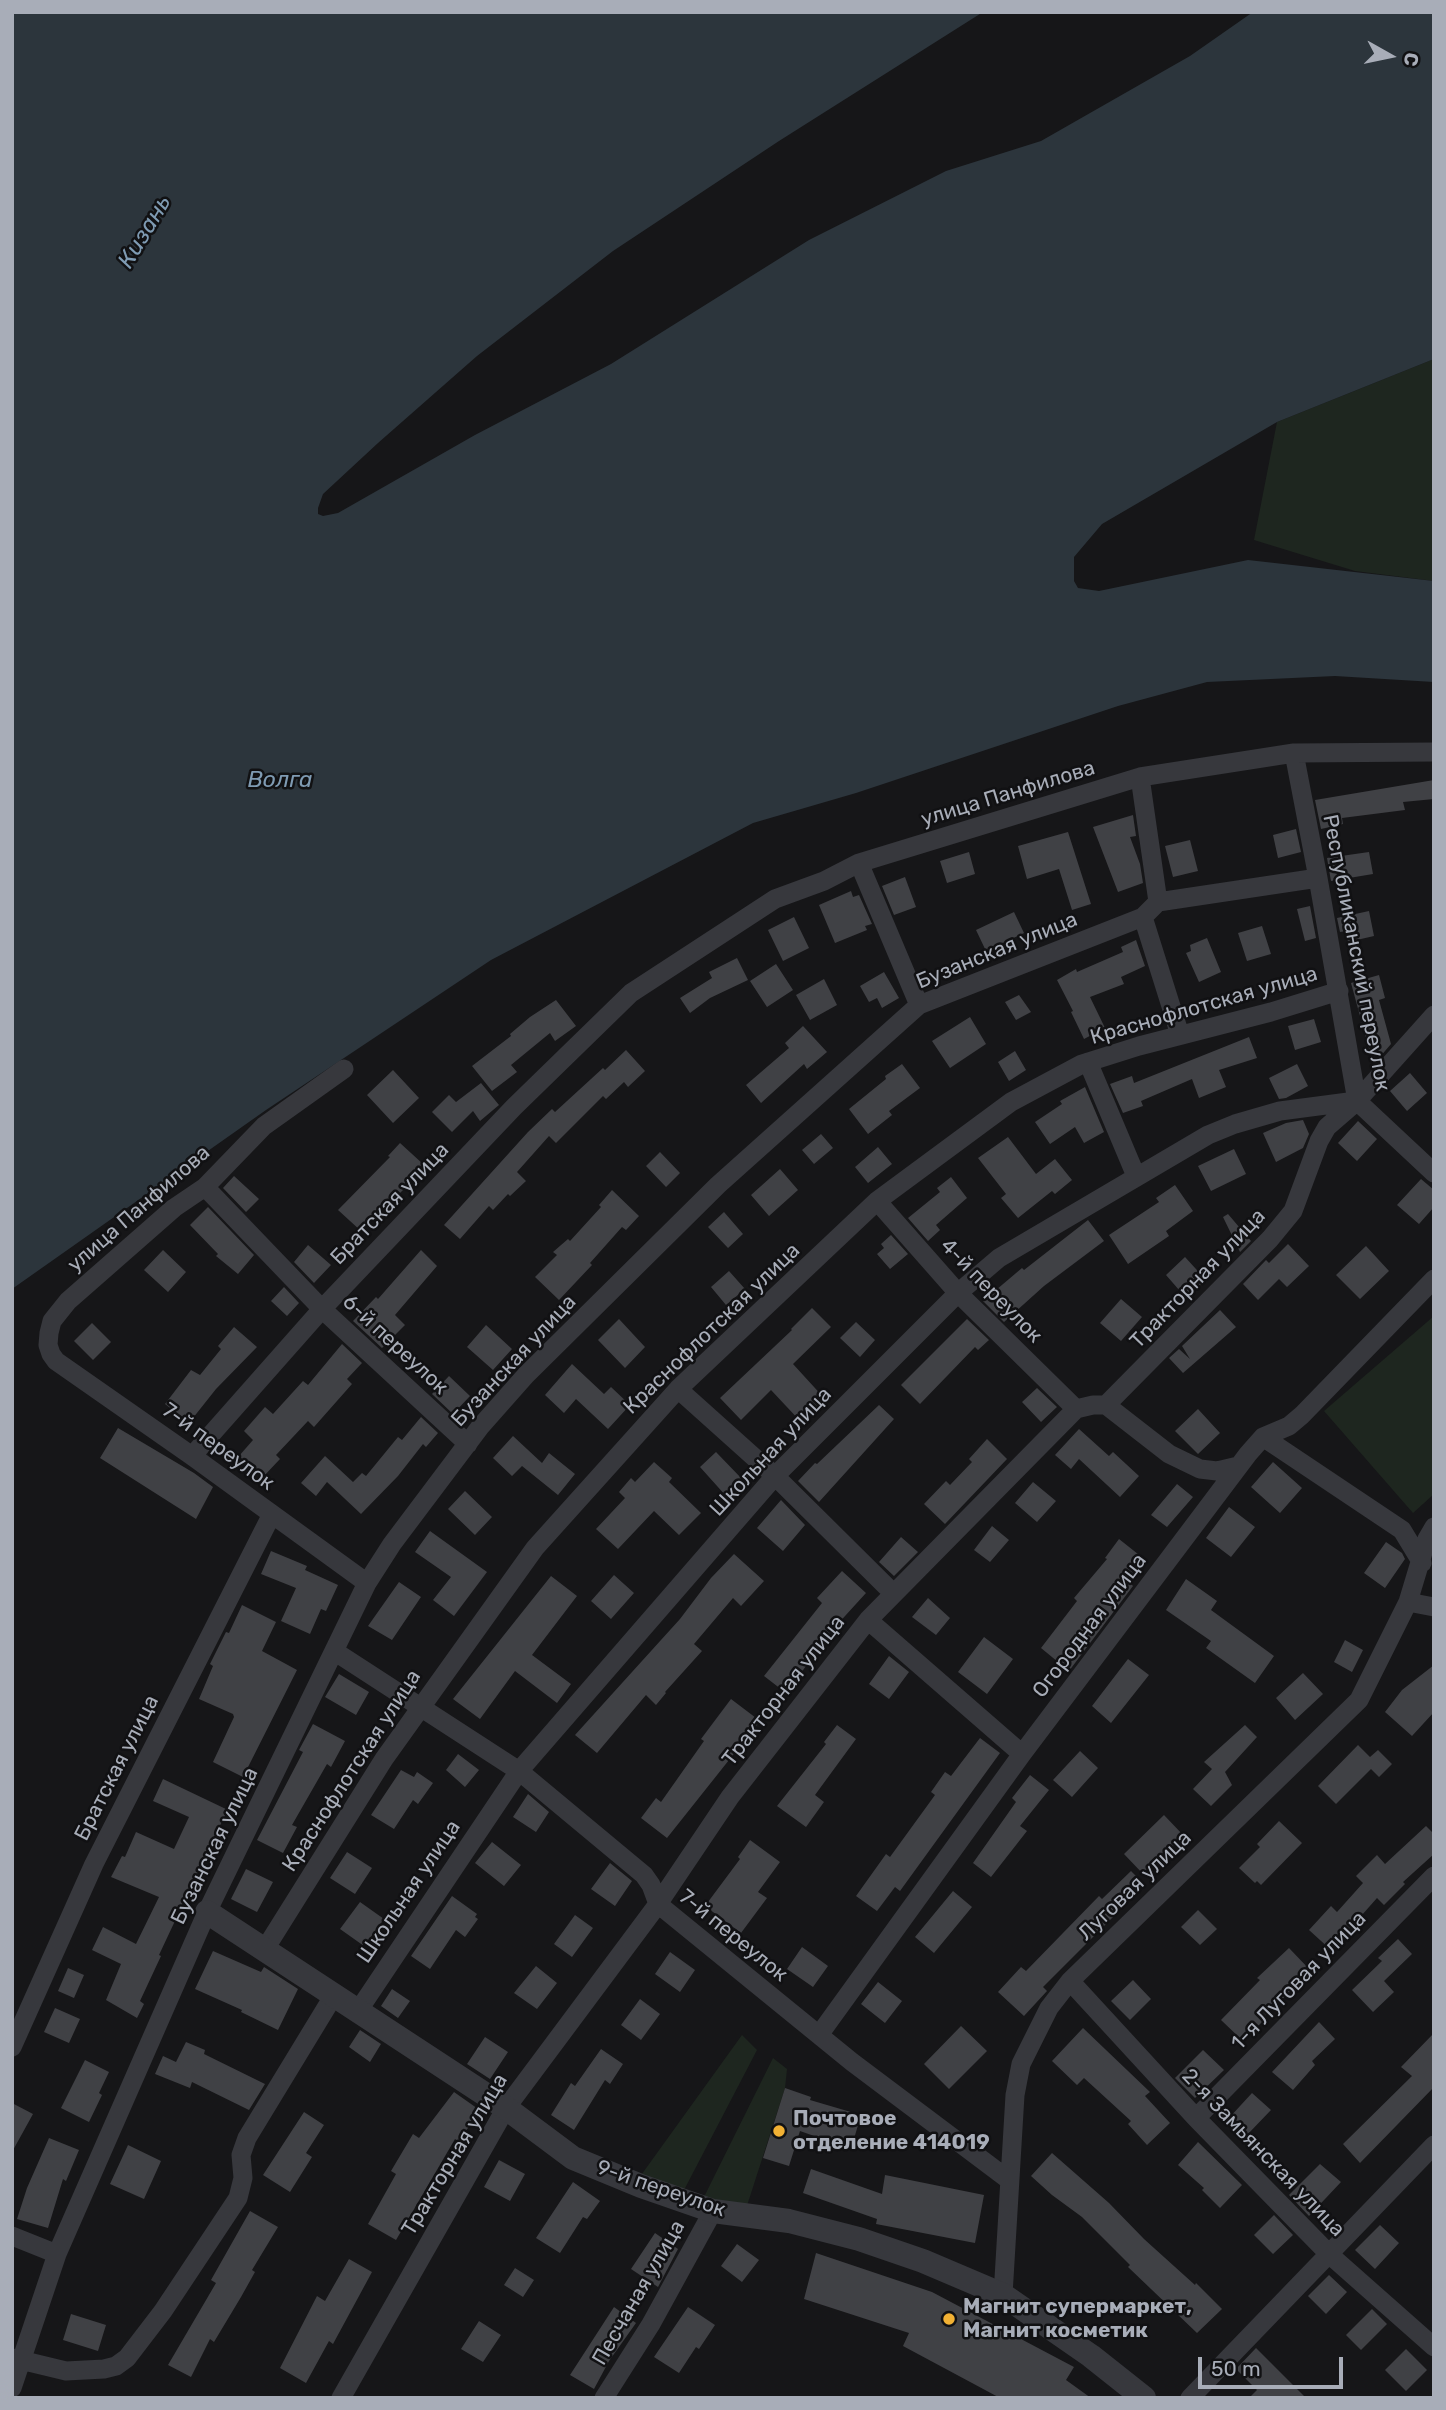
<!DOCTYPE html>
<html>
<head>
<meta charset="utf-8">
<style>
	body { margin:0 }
	#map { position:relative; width:1446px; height:2410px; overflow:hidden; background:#161618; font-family:Rubik,sans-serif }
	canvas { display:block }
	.frame { position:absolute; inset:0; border:14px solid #a8adb8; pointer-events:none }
	.north { position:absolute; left:1355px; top:21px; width:70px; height:70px; -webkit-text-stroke:5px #111113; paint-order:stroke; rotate:99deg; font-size:19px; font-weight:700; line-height:28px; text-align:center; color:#a8adb8 }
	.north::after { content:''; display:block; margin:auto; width:24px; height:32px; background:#a8adb8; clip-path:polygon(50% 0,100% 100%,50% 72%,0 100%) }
	.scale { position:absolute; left:1198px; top:2357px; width:145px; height:32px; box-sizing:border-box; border:4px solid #a8adb8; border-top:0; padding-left:9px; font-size:21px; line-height:24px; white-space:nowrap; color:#a8adb8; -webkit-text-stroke:5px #111113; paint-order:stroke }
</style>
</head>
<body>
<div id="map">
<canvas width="1446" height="2410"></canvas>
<div class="frame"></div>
<div class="north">С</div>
<div class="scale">50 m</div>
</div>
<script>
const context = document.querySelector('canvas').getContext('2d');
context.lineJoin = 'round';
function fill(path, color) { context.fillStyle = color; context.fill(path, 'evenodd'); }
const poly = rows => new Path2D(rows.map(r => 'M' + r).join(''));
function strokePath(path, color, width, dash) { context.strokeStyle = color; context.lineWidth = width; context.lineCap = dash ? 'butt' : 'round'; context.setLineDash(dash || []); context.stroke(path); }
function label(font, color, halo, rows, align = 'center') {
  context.font = font + ' Rubik,sans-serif'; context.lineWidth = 5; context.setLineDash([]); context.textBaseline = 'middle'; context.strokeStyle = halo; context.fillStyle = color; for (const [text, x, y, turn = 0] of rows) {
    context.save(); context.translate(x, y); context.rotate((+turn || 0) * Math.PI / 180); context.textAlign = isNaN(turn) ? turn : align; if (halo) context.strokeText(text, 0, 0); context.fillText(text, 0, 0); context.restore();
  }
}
const green = poly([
	[1434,359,1434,581,1355,571,1254,540,1277,422],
	[1434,1316,1434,1494,1413,1513,1324,1411],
	[742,2035,757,2050,683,2192,639,2178],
	[773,2058,787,2069,785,2088,743,2218,702,2201]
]);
const water = poly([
	[12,12,983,12,779,141,613,251,477,356,378,443,323,494,318,508,318,514,323,516,338,513,475,435,611,364,809,240,946,171,1041,141,1190,56,1253,12,1434,12,1434,359,1277,422,1102,524,1074,557,1074,581,1078,588,1099,591,1248,560,1434,581,1434,682,1335,676,1207,682,1118,706,856,793,753,823,491,960,266,1110,12,1289]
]);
const building = poly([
	[1434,780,1434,799,1403,802,1405,810,1342,818,1343,824,1321,829,1315,800],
	[1133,815,1136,836,1130,837,1140,864,1143,883,1118,892,1093,827],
	[1296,829,1301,852,1278,858,1273,835],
	[1068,832,1091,904,1072,910,1059,869,1027,879,1018,846],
	[1190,840,1198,871,1173,877,1165,846],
	[969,852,975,874,947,883,940,861],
	[1369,852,1373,874,1331,881,1327,858],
	[905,877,916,907,894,915,882,886],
	[851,891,853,897,859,895,872,924,865,926,867,930,835,943,819,905],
	[1310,906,1316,938,1305,941,1297,909],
	[1369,911,1374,936,1348,942,1346,931,1340,932,1337,918],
	[1014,912,1024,933,986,951,976,930],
	[794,917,809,948,783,961,768,930],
	[1262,926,1271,954,1247,961,1238,933],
	[1207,938,1221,972,1199,982,1186,953,1191,951,1190,945],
	[1136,940,1145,966,1121,977,1124,984,1090,997,1105,1028,1084,1039,1071,1012,1073,1011,1057,980,1076,969,1077,972,1123,952,1121,947],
	[737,958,748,980,710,998,690,1013,680,998,712,978,709,972],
	[776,964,793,990,767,1007,750,981],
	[884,972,899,998,882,1008,877,998,869,1002,860,986],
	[1379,975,1385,998,1379,1000,1391,1044,1379,1058,1372,1060,1351,983],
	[824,979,837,1005,810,1020,796,995],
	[1019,995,1031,1012,1016,1020,1005,1002],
	[556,1000,576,1026,555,1041,550,1033,511,1065,517,1072,492,1091,472,1066,511,1036,510,1034,530,1017],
	[970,1017,986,1044,950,1068,932,1041],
	[1314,1019,1321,1042,1295,1050,1288,1026],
	[803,1026,827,1052,807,1069,804,1064,761,1103,746,1085,789,1048,785,1043],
	[1249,1037,1257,1058,1219,1070,1226,1087,1199,1098,1192,1079,1141,1101,1143,1106,1123,1113,1110,1084,1132,1076,1134,1083],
	[626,1050,645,1071,628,1087,624,1082,606,1099,603,1096,556,1143,549,1136,517,1172,526,1181,510,1196,508,1194,493,1210,489,1206,460,1239,444,1225,528,1132,552,1109,555,1112,603,1068,605,1070],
	[1015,1051,1026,1070,1009,1081,998,1062],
	[902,1064,920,1088,889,1111,892,1115,868,1134,849,1109,886,1079,885,1076],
	[1297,1064,1308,1086,1286,1098,1279,1099,1269,1078],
	[393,1070,419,1098,393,1123,367,1095],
	[1410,1073,1427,1093,1407,1111,1390,1091],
	[481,1083,499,1105,480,1121,473,1111,452,1132,432,1112,449,1095,456,1102],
	[1085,1087,1104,1132,1084,1143,1075,1127,1050,1144,1035,1122,1062,1104,1060,1101],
	[1303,1120,1309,1134,1303,1148,1276,1162,1263,1133,1286,1123],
	[1358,1121,1377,1139,1357,1161,1338,1143],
	[821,1134,833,1148,814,1164,802,1150],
	[1008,1137,1036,1174,1055,1159,1072,1180,1055,1194,1052,1191,1018,1218,1001,1198,1006,1194,978,1158],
	[400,1143,423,1164,407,1182,409,1184,387,1206,385,1204,361,1231,338,1210,390,1157,388,1156],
	[878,1147,892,1164,868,1183,855,1167],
	[1234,1149,1246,1174,1211,1191,1198,1166],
	[660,1152,680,1173,666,1187,646,1166],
	[780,1169,798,1190,769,1216,751,1195],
	[234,1176,259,1199,246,1212,223,1188],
	[951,1177,967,1198,936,1225,940,1230,928,1241,908,1218,940,1192,937,1188],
	[1421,1179,1434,1190,1434,1207,1419,1224,1397,1205],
	[1175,1185,1193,1211,1166,1231,1169,1236,1128,1264,1109,1235,1159,1202,1156,1198],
	[612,1190,639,1216,626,1230,622,1227,590,1263,592,1265,559,1300,535,1277,557,1255,553,1252,568,1239,570,1241,601,1207,599,1205],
	[208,1207,254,1255,238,1274,216,1256,218,1254,190,1225],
	[724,1212,743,1234,728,1248,708,1227],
	[1228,1214,1251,1241,1240,1252,1223,1217],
	[1088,1220,1104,1241,1044,1286,1004,1322,983,1301,1022,1268,1024,1270],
	[891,1235,908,1254,890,1269,877,1254,884,1248,881,1244],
	[1288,1244,1309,1266,1287,1287,1279,1279,1258,1300,1243,1284,1266,1260,1269,1263],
	[308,1245,331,1265,314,1283,294,1262],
	[1366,1246,1389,1271,1360,1299,1336,1275],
	[163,1250,186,1272,168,1292,144,1270],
	[421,1250,437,1266,395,1315,405,1325,382,1348,353,1321,376,1297,378,1299],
	[1185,1257,1206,1280,1186,1298,1166,1275],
	[729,1271,745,1289,726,1305,711,1287],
	[284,1287,299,1303,287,1316,271,1301],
	[1121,1299,1142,1317,1121,1341,1100,1323],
	[812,1308,831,1327,793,1364,825,1399,801,1422,771,1390,741,1420,720,1398,792,1330,791,1329],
	[1220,1310,1236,1327,1183,1373,1169,1358,1179,1349,1190,1359,1182,1346],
	[619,1319,645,1347,625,1368,598,1340],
	[967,1319,989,1340,978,1350,975,1347,920,1404,901,1385],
	[856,1322,875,1340,860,1357,840,1338],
	[92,1323,111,1342,93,1360,74,1341],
	[486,1325,512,1349,493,1370,467,1347],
	[234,1327,257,1347,216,1389,189,1423,165,1404,191,1370,200,1375,221,1349,218,1346],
	[342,1344,362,1363,347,1379,352,1384,314,1427,308,1421,276,1455,280,1459,263,1477,239,1456,253,1440,244,1431,265,1407,273,1414,303,1381,308,1385],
	[572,1364,604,1394,611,1387,630,1405,608,1429,576,1399,564,1413,545,1395],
	[449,1376,470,1396,453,1414,432,1394],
	[1037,1388,1057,1407,1041,1422,1022,1402],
	[879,1405,894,1419,819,1502,798,1481,815,1463,817,1464],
	[1198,1409,1220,1433,1198,1454,1175,1431],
	[421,1417,438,1433,426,1447,423,1444,398,1476,361,1514,327,1482,316,1496,301,1483,325,1456,353,1482,362,1473,366,1476,398,1437,402,1440],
	[118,1428,194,1473,213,1487,196,1519,100,1458],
	[1079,1429,1109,1456,1113,1452,1139,1476,1120,1497,1079,1459,1071,1469,1055,1455],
	[513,1436,542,1463,549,1453,575,1474,558,1495,522,1466,512,1476,493,1458],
	[987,1439,1007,1459,945,1524,924,1504,946,1481,950,1485,972,1462,969,1459],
	[716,1452,743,1480,726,1496,700,1467],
	[654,1462,672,1478,669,1482,701,1513,679,1535,654,1511,618,1549,596,1529,625,1498,619,1492,631,1478,635,1482],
	[1273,1462,1302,1488,1280,1513,1251,1487],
	[1033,1482,1056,1501,1037,1522,1015,1503],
	[1177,1484,1193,1497,1167,1527,1151,1515],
	[465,1491,492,1517,475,1535,448,1509],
	[781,1500,805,1525,783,1551,757,1528],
	[1229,1507,1255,1527,1231,1557,1206,1538],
	[992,1526,1009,1540,990,1562,974,1550],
	[430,1531,487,1572,454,1616,433,1600,451,1577,415,1552],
	[901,1537,918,1552,894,1576,879,1562],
	[1119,1539,1148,1562,1131,1584,1133,1586,1069,1671,1041,1648,1077,1601,1074,1598,1107,1559,1105,1558],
	[1386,1542,1402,1553,1405,1559,1385,1588,1364,1573],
	[271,1551,307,1566,305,1570,338,1585,326,1611,321,1609,310,1634,281,1621,296,1588,261,1574],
	[734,1554,764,1581,741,1606,733,1598,694,1644,702,1651,665,1692,666,1693,656,1705,646,1695,597,1753,575,1735,680,1619,711,1578],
	[842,1571,866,1593,835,1627,786,1693,764,1676,822,1603,817,1598],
	[614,1575,634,1593,611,1619,591,1601],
	[551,1576,577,1596,532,1655,571,1684,557,1703,515,1671,480,1719,453,1699],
	[1186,1579,1217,1601,1211,1610,1274,1656,1255,1683,1206,1648,1211,1641,1166,1610],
	[399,1582,421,1597,392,1640,368,1626],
	[928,1598,950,1618,936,1635,912,1617],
	[242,1605,276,1622,262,1651,297,1670,243,1777,213,1762,234,1717,233,1714,199,1699,213,1666,210,1664,226,1632,229,1633],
	[984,1637,1013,1659,987,1694,958,1672],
	[1345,1640,1363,1650,1352,1672,1334,1662],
	[889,1656,909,1672,889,1699,869,1684],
	[1128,1659,1149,1675,1111,1723,1092,1706],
	[1434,1665,1434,1712,1412,1736,1385,1712,1402,1690],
	[1303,1673,1323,1694,1295,1720,1276,1698],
	[339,1674,369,1692,356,1715,325,1697],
	[731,1699,760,1721,667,1838,641,1818,656,1798,661,1802,704,1741,701,1739],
	[313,1724,345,1741,331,1767,327,1764,292,1825,297,1827,283,1853,257,1840,303,1752,299,1750],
	[837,1725,856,1739,815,1795,824,1802,806,1827,777,1806,826,1744,824,1742],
	[1245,1725,1257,1737,1225,1772,1232,1785,1211,1806,1193,1789,1212,1769,1204,1762],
	[980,1738,1000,1753,900,1891,895,1887,877,1911,856,1896,886,1854,890,1857,935,1795,931,1792,945,1772,951,1776],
	[1358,1745,1370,1757,1378,1750,1392,1764,1379,1777,1371,1769,1336,1804,1318,1786],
	[1080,1751,1098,1768,1072,1797,1053,1780],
	[458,1754,479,1770,465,1787,446,1770],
	[401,1770,414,1777,417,1772,433,1783,418,1804,413,1800,394,1829,371,1815],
	[1030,1775,1049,1790,1020,1826,1027,1831,991,1877,973,1863,1016,1802,1012,1798],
	[163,1779,228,1810,214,1837,216,1839,207,1858,205,1857,159,1955,161,1956,140,2001,144,2004,137,2018,106,2000,121,1964,92,1950,103,1927,136,1944,159,1897,111,1877,122,1856,125,1857,136,1832,174,1849,189,1817,153,1801],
	[528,1794,549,1812,536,1832,513,1817],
	[1164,1815,1184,1836,1144,1875,1124,1854],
	[1279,1821,1302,1843,1261,1885,1257,1881,1255,1883,1239,1868,1260,1847,1257,1844],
	[1426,1826,1434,1834,1434,1854,1403,1882,1405,1884,1384,1905,1377,1898,1331,1950,1309,1930,1331,1906,1337,1912,1363,1883,1356,1876,1377,1855,1385,1864],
	[750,1840,780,1862,758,1892,767,1898,741,1933,705,1906,740,1859,738,1857],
	[492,1842,521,1865,504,1886,475,1863],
	[347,1852,372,1868,355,1894,330,1878],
	[610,1863,632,1881,615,1906,591,1889],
	[246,1869,273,1882,257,1912,231,1899],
	[1131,1871,1145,1885,1043,1987,1047,1991,1024,2016,998,1992,1021,1967,1026,1971,1099,1896,1102,1899],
	[953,1891,972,1907,934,1953,915,1937],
	[452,1896,477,1914,475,1917,478,1919,465,1937,456,1930,430,1969,411,1956],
	[360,1902,384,1919,364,1946,340,1929],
	[1198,1910,1217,1929,1200,1945,1181,1927],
	[575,1915,593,1928,572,1957,554,1944],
	[1398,1939,1412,1954,1384,1981,1394,1992,1373,2012,1352,1990,1382,1961,1378,1958],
	[802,1947,828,1966,813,1987,787,1969],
	[1289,1948,1311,1971,1265,2016,1266,2018,1243,2041,1221,2020,1260,1980,1257,1978],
	[213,1951,261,1972,264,1967,298,1989,278,2030,241,2012,242,2010,195,1989],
	[670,1952,695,1970,680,1992,655,1974],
	[536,1966,557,1983,537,2009,514,1993],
	[68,1968,84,1975,74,1998,58,1991],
	[1133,1980,1151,1999,1130,2020,1111,2001],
	[878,1982,902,2001,885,2023,861,2004],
	[392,1989,410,2001,398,2018,381,2006],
	[640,1999,660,2014,641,2040,621,2025],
	[55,2008,80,2019,69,2043,44,2032],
	[1319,2022,1335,2039,1312,2061,1315,2065,1293,2090,1272,2072],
	[961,2026,987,2051,949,2089,924,2064],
	[1083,2028,1150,2092,1145,2096,1170,2123,1147,2145,1128,2124,1131,2121,1084,2078,1077,2085,1052,2061],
	[360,2030,381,2044,370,2062,349,2047],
	[1434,2033,1434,2087,1360,2163,1343,2144,1412,2076,1401,2067],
	[485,2037,508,2052,490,2079,467,2064],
	[186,2042,205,2050,204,2054,265,2084,249,2110,192,2082,190,2088,155,2074,163,2056,176,2062],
	[601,2049,623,2064,610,2084,605,2080,574,2130,551,2115,571,2083,575,2086],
	[1203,2050,1224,2070,1195,2098,1175,2078],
	[85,2060,109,2072,99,2093,102,2095,89,2122,61,2108],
	[785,2088,811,2097,810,2100,861,2115,851,2149,800,2131,789,2166,763,2158],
	[454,2092,481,2111,458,2141,455,2139,396,2240,368,2224,396,2174,391,2171,413,2134,419,2138],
	[1252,2093,1271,2110,1247,2135,1229,2118],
	[12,2103,33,2114,12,2152],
	[304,2112,324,2125,306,2153,312,2157,290,2192,263,2175],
	[49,2138,79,2150,66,2181,63,2179,48,2228,17,2219,27,2188],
	[1198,2142,1242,2185,1220,2208,1202,2190,1204,2188,1178,2165],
	[128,2145,161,2161,144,2199,110,2184],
	[1052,2153,1109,2203,1144,2239,1195,2285,1196,2283,1222,2309,1197,2333,1128,2267,1130,2265,1082,2217,1052,2195,1031,2176],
	[499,2160,525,2174,510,2201,484,2187],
	[1320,2164,1341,2182,1309,2216,1289,2195],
	[811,2169,882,2194,885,2175,984,2195,975,2243,876,2224,877,2219,803,2193],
	[573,2182,600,2201,587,2219,583,2217,560,2253,536,2238],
	[250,2211,278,2227,252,2270,255,2272,241,2297,214,2342,210,2339,191,2377,168,2365,216,2283,211,2280],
	[1274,2215,1293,2235,1273,2254,1254,2235],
	[1380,2225,1399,2243,1375,2269,1355,2250],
	[655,2233,678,2249,658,2287,631,2269],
	[737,2244,759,2260,742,2282,721,2266],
	[816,2253,932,2292,1074,2367,1066,2380,1091,2398,1000,2398,903,2346,909,2333,804,2299],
	[349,2259,372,2272,333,2344,329,2341,306,2383,280,2368,317,2296,325,2301],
	[515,2268,534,2280,523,2297,504,2285],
	[1329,2275,1347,2292,1326,2314,1308,2296],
	[614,2307,636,2323,609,2361,594,2389,570,2375],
	[688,2307,715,2325,699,2349,696,2347,679,2373,654,2357],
	[1372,2309,1387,2324,1361,2350,1346,2335],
	[71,2314,106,2325,98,2351,63,2340],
	[479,2321,501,2335,483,2362,461,2349],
	[1256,2348,1306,2398,1249,2398,1257,2390,1236,2369],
	[1406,2349,1427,2370,1406,2391,1385,2370]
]);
const minor = poly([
	[1294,753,1318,878,1357,1101,1434,1173],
	[1140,777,1158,902],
	[859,863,919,1005],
	[1143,917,1180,1035],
	[1088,1062,1136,1176],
	[344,1069,264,1126,205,1187,174,1208,68,1301,52,1321,49,1333,48,1345,51,1354,56,1361,192,1456,367,1583],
	[205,1187,322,1309,468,1444],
	[877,1201,958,1293,1076,1409],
	[678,1389,775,1476,893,1593],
	[1106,1405,1169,1454,1200,1469,1217,1471,1238,1466],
	[1263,1437,1402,1530,1422,1563],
	[192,1456,322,1309,514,1107,631,993,775,899,824,881,859,863,1140,777,1294,753,1434,752],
	[1408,1602,1434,1607],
	[868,1620,1022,1754],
	[334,1651,519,1771,644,1875,651,1885,658,1904,852,2062,1009,2180],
	[265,1949,384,1759,535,1548,678,1389,877,1201,1011,1102,1082,1064,1139,1046,1271,1012,1339,991],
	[1070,1981,1196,2118,1330,2255,1434,2347],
	[358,2011,519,1771,775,1476,958,1293,999,1258,1208,1135,1235,1124,1280,1111,1356,1101],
	[819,2035,1022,1754,1248,1454,1263,1437,1289,1426,1302,1415,1434,1279],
	[12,2047,94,1864,272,1514],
	[1196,2118,1434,1876],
	[12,2236,57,2254],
	[1003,2295,1015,2095,1021,2064,1049,2008,1070,1981,1359,1700,1408,1602,1427,1539,1434,1527],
	[12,2358,66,2371,104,2369,116,2366,127,2358,163,2311,238,2198,243,2178,241,2155,247,2138,334,1995],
	[12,2388,57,2254,207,1912,367,1583,392,1544,480,1427,526,1375,718,1185,919,1005,1143,917,1158,902,1318,878],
	[341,2398,506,2108,658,1904,730,1797,868,1620,1076,1409,1093,1405,1106,1405,1270,1239,1293,1211,1319,1141,1327,1127,1357,1101,1434,1015],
	[604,2398,651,2324,713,2211],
	[1190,2398,1434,2145]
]);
const tertiary = poly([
	[207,1912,506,2108,573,2158,641,2186,713,2211,789,2221,859,2239,923,2261,1003,2295,1091,2356,1144,2398]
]);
const markers = [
	[779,2131,7,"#f2b134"],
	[949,2319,7,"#f2b134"]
];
const streetNames = [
	["улица Панфилова",1008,794,-17],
	["Бузанская улица",997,951,-22],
	["Республиканский переулок",1356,953,79],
	["Краснофлотская улица",1204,1006,-16],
	["Братская улица",390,1204,-46],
	["улица Панфилова",139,1209,-41],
	["Тракторная улица",1198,1279,-46],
	["4-й переулок",991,1291,46],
	["Краснофлотская улица",712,1329,-44],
	["6-й переулок",395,1345,43],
	["Бузанская улица",514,1361,-47],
	["7-й переулок",218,1447,36],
	["Школьная улица",771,1452,-47],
	["Огородная улица",1090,1626,-53],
	["Тракторная улица",784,1691,-52],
	["Братская улица",117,1768,-63],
	["Краснофлотская улица",352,1771,-57],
	["Бузанская улица",215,1846,-64],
	["Луговая улица",1135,1886,-44],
	["Школьная улица",409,1892,-56],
	["7-й переулок",733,1936,39],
	["1-я Луговая улица",1299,1981,-46],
	["2-я Замьянская улица",1263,2153,46],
	["Тракторная улица",455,2155,-59],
	["9-й переулок",661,2189,19],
	["Песчаная улица",639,2293,-60]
];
const poiNames = [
	["Почтовое",793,2119],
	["отделение 414019",793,2143],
	["Магнит супермаркет,",963,2307],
	["Магнит косметик",963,2331]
];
const waterNames = [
	["Кизань",145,232,-59],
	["Волга",280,780]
];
fill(green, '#1e261f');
fill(water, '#2c353c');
fill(building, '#404145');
strokePath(minor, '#37383d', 19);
strokePath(tertiary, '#37383d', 24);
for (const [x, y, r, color] of markers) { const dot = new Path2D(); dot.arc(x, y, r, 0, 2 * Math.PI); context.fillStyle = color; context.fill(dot); strokePath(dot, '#111113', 2.5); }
label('21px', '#a8adb8', '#111113', streetNames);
label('bold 21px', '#a8adb8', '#111113', poiNames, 'left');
label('italic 23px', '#7f9bb3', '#111113', waterNames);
</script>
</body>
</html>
